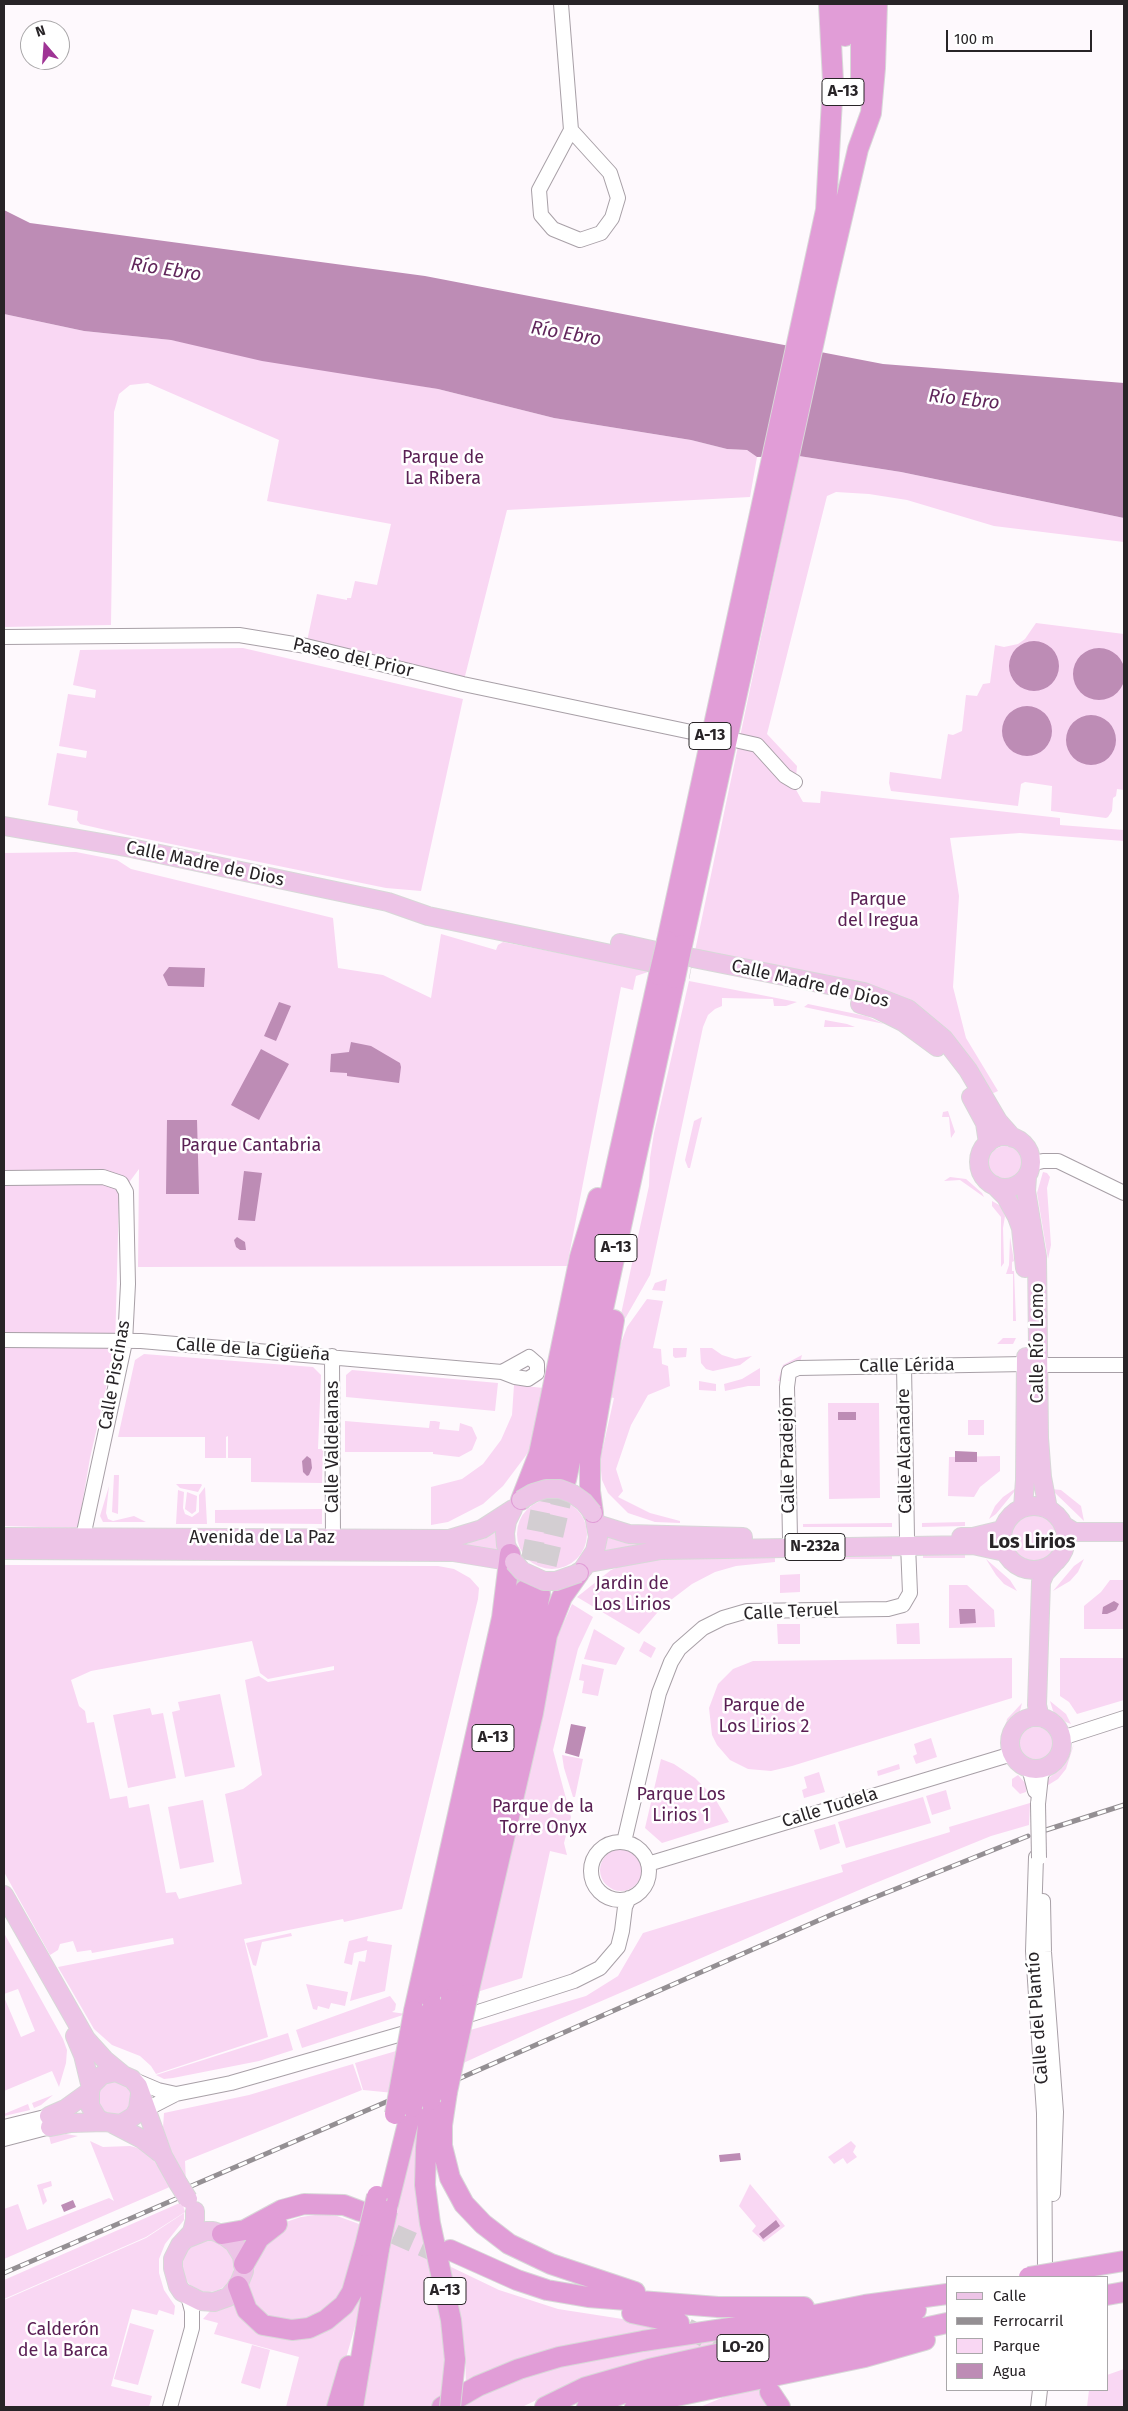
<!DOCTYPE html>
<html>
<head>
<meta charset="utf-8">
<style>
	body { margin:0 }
	#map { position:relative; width:1128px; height:2411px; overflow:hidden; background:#fef9fd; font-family:"Fira Sans",sans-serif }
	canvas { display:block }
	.frame { position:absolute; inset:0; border:5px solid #282427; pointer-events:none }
	.legend { position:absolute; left:946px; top:2276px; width:162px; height:115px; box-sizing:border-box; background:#fff; border:1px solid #a9a7a9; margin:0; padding:6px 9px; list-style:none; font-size:15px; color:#282427 }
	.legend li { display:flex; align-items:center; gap:10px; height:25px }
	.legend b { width:25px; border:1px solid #a9a7a9 }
	.north { position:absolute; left:20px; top:20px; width:50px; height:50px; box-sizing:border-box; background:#fff; border:1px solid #a9a7a9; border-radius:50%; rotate:342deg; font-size:14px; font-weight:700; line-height:20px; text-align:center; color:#282427 }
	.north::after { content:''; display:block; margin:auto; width:18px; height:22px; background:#9f3495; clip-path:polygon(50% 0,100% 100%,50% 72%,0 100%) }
	.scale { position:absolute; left:946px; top:30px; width:146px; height:22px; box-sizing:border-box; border:2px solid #282427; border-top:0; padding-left:6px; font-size:15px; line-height:18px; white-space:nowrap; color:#282427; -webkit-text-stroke:4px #fff; paint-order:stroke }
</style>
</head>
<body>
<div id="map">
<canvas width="1128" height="2411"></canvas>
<div class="frame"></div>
<ul class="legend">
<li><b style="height:6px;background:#edc4e7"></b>Calle</li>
<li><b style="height:6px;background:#948f93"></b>Ferrocarril</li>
<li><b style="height:14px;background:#f9d7f3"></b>Parque</li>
<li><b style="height:14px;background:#bd8cb5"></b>Agua</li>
</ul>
<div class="north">N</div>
<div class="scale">100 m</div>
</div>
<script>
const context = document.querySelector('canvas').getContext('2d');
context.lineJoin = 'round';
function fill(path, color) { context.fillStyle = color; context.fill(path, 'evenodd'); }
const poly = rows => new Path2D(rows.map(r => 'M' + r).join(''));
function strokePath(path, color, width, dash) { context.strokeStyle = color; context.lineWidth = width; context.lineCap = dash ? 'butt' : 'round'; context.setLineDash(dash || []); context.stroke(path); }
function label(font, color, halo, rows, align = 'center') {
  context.font = font + ' "Fira Sans",sans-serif'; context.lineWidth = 5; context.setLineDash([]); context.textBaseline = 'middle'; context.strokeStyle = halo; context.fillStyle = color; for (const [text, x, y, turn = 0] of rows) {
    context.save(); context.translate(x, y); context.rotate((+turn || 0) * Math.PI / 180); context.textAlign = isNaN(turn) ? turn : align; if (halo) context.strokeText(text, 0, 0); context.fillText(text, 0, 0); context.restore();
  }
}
const green = poly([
	[4,314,84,331,171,340,438,389,554,418,691,440,727,449,747,450,757,457,750,497,507,510,463,684,306,646,317,594,347,600,347,598,351,598,355,581,377,585,391,524,267,501,279,440,148,383,130,385,119,394,114,412,111,625,4,627],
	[799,456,901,472,1124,518,1124,542,994,526,907,500,869,494,836,492,827,496,767,734,797,766,795,788,803,802,820,803,821,791,1060,818,1060,825,1124,830,1124,841,1020,833,950,838,959,896,953,987,966,1038,998,1091,989,1095,904,1002,695,951],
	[1036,623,1124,634,1124,790,1117,789,1116,796,1113,798,1112,811,1108,817,1106,818,1051,811,1052,786,1025,782,1021,784,1018,806,891,791,889,783,890,772,941,779,948,734,953,735,962,731,966,695,977,696,983,684,990,683,995,645,1004,647,1018,644,1025,639],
	[243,648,463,699,421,891,386,888,132,836,80,824,77,820,78,811,48,805,57,753,86,758,87,751,59,746,68,694,95,698,96,690,73,685,80,650],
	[76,852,117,860,131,869,333,918,338,968,383,975,431,998,441,934,496,950,498,945,503,942,651,971,636,976,633,990,621,987,567,1266,138,1267,139,1169,119,1196,115,1349,90,1458,78,1528,4,1526,4,853],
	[689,981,797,1002,786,1006,774,1006,773,999,722,998,722,1006,715,1009,708,1015,703,1027,650,1275,622,1324,621,1314,649,1186,650,1158,654,1133],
	[808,1004,866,1016,884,1024,804,1007],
	[825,1020,847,1024,855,1027,824,1027],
	[948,1111,955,1132,951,1138,949,1117,942,1117,943,1112],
	[702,1117,690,1168,688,1168,685,1160,694,1121],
	'987 1165a19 19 0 1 1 38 0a19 19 0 1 1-38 0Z',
	[1043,1172,1047,1173,1050,1177,1047,1188,1051,1245,1048,1259,1037,1193],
	[950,1177,966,1179,982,1193,984,1197,960,1180,944,1181],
	[992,1201,1001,1206,1005,1216,1003,1228,1004,1263,1001,1267,1001,1217,992,1206],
	[1010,1237,1014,1261,1012,1262,1012,1271,1014,1271,1016,1321,1013,1321,1013,1274,1006,1274,1009,1265],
	[667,1279,665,1291,652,1290,655,1283],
	[647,1299,663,1301,653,1348,661,1349,662,1364,668,1366,670,1386,648,1395,631,1425,616,1469,623,1491,618,1497,650,1513,680,1521,680,1523,655,1522,628,1513,608,1493,602,1480,600,1461,614,1398,609,1397,621,1343,627,1327],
	[1003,1338,1016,1338,1013,1344,997,1344],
	[673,1348,687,1348,686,1357,675,1358,673,1356],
	[700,1348,712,1348,722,1355,735,1359,752,1356,740,1365,713,1371,706,1369,701,1363],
	[144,1354,313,1367,321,1375,318,1449,323,1449,322,1483,251,1482,251,1458,228,1458,228,1436,226,1437,226,1458,205,1458,205,1437,118,1437,135,1360],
	[802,1355,800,1363,782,1381,778,1381,783,1365],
	[760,1368,760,1386,748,1386,725,1391,724,1384,742,1379],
	[352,1370,498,1383,495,1411,346,1397,346,1375],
	[699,1381,716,1384,716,1391,699,1390],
	[514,1385,544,1388,530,1450,503,1486,483,1504,448,1522,431,1525,431,1487,462,1479,483,1464,501,1440,512,1415],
	[828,1403,879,1403,880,1498,829,1499],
	[968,1420,984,1420,984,1435,968,1435],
	[345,1421,429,1428,430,1421,435,1421,440,1422,439,1429,459,1431,460,1423,472,1427,477,1438,472,1450,459,1457,433,1454,433,1452,345,1452],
	[1000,1456,1000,1471,980,1487,974,1497,948,1496,949,1457],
	[114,1475,119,1475,118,1514,112,1512],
	[176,1484,201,1484,202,1485,198,1492,180,1488],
	[109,1486,106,1513,108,1519,113,1521,134,1516,146,1522,103,1522,100,1516],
	[1019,1486,996,1514,989,1519,995,1506,1003,1497],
	[205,1487,207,1524,176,1524,178,1490,184,1492,183,1508,185,1514,192,1517,199,1512,199,1495],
	[1051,1489,1061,1490,1081,1506,1084,1521],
	[187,1492,197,1496,196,1511,192,1514,185,1509],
	'517 1534a35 35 0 1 1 70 0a35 35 0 1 1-70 0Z',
	[322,1509,322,1524,215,1523,215,1510],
	'1008 1540a26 26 0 1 1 52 0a26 26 0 1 1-52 0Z',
	[965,1522,965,1526,922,1527,922,1523],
	[892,1523,892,1527,803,1527,803,1524],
	[499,1531,501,1553,461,1546,482,1538],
	[605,1534,651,1541,651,1545,601,1554],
	[775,1555,775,1562,736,1566,715,1572,692,1584,663,1606,639,1634,577,1597,611,1570,631,1562,650,1558],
	[892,1555,892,1559,803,1559,804,1556],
	[923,1555,965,1555,965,1558,923,1558],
	[986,1559,1010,1580,1017,1591,1004,1584,996,1575],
	[1084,1559,1078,1572,1070,1581,1053,1591,1074,1566],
	[5,1565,438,1566,454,1569,470,1578,479,1588,478,1599,402,1909,344,1922,343,1919,244,1939,268,2037,156,2074,151,2066,140,2056,112,2045,94,2029,58,1967,174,1944,173,1938,92,1953,91,1950,77,1952,73,1941,60,1944,58,1950,50,1955,4,1872],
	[252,1641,260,1673,268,1679,334,1666,334,1670,268,1682,259,1676,245,1680,262,1775,243,1789,225,1794,242,1884,179,1899,176,1892,166,1893,149,1804,129,1808,127,1796,110,1799,94,1722,87,1723,85,1711,79,1706,71,1680,91,1671],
	[800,1574,800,1592,780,1593,780,1575],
	[1110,1580,1124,1580,1124,1629,1084,1629,1084,1606,1101,1592],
	[949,1585,967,1585,994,1610,995,1627,949,1628],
	[572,1604,593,1617,578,1649,553,1750,571,1817,564,1843,567,1855,550,1851,522,1978,477,1992,555,1642],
	[919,1623,920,1644,897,1644,896,1624],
	[777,1624,800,1624,800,1644,778,1644],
	[594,1629,625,1648,616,1665,584,1659],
	[644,1641,656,1648,651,1658,639,1651],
	[1012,1658,1012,1698,792,1766,771,1771,748,1769,730,1760,717,1745,712,1735,709,1708,718,1684,733,1669,753,1661],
	[1060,1658,1124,1658,1124,1700,1077,1714,1069,1702,1060,1696],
	[582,1664,604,1669,598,1696,582,1693,584,1681,579,1680],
	[220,1694,235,1767,185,1777,172,1712,180,1710,178,1702],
	[1050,1701,1066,1714,1071,1724,1063,1721,1054,1714],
	[1022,1703,1019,1715,1004,1734,1007,1719],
	[150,1708,152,1715,163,1713,176,1778,128,1788,113,1715],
	'1018 1745a18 18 0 1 1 36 0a18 18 0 1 1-36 0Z',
	[931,1738,937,1757,916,1764,913,1756,917,1754,914,1744],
	[1074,1744,1066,1769,1058,1779,1045,1787,1050,1777,1066,1763],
	[562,1755,583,1759,575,1797,573,1797,564,1768],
	[661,1759,674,1764,695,1778,714,1797,729,1822,662,1843,645,1828],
	[899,1764,900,1769,878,1776,877,1771],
	[819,1772,825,1792,804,1798,802,1790,807,1788,804,1777],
	[1018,1775,1027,1785,1026,1792,1020,1794,1012,1786,1012,1779],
	[946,1790,951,1809,932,1815,926,1796],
	[923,1797,931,1823,846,1848,838,1822],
	[203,1800,214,1862,180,1869,168,1807],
	[1030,1803,1029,1825,991,1836,873,1884,555,2021,459,2065,467,2031,586,1996,618,1976,643,1933,843,1872,841,1865,950,1832,949,1827],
	[835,1824,840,1843,820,1850,814,1830],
	'600 1870a21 21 0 1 1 42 0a21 21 0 1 1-42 0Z',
	[4,1933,63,2039,67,2050,66,2063,59,2087,52,2071,4,2091,4,1997,21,2037,35,2031,18,1989,4,1994],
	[291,1933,292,1936,262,1942,256,1966,253,1965,246,1943],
	[368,1936,367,1941,392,1945,385,1991,350,2001,359,1961,365,1962,367,1950,354,1953,352,1965,344,1963,349,1941],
	[306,1984,348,1992,345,2006,331,2003,329,2009,318,2006,317,2010,313,2009],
	[390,1996,396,2004,395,2010,392,2012,406,2014,302,2048,296,2030],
	[288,2033,293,2050,259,2061,173,2078,164,2079,156,2075],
	[403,2049,394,2093,363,2090,355,2063],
	[353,2064,362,2090,185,2161,186,2183,167,2149,170,2147,163,2128,164,2113,249,2095],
	'96 2098a18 18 0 1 1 36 0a18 18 0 1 1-36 0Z',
	[53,2095,41,2105,34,2108,32,2103],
	[420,2103,441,2305,448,2395,430,2407,358,2407,393,2228],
	[28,2104,30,2110,4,2116,4,2114],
	[66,2134,78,2136,51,2144,49,2136],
	[90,2141,103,2147,130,2146,142,2149,152,2158,172,2186,4,2259,4,2209,18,2204,27,2230,109,2198,114,2201],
	[851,2141,856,2146,853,2152,857,2157,847,2164,843,2158,834,2164,828,2157],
	[51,2181,52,2186,43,2189,47,2201,43,2205,37,2185],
	[750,2184,785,2226,764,2242,752,2231,756,2226,739,2206],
	[182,2202,185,2212,146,2237,4,2299,4,2280],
	[184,2213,184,2220,165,2244,159,2259,159,2273,164,2290,175,2306,174,2315,159,2310,157,2315,132,2309,111,2386,152,2396,149,2407,4,2407,4,2300,146,2238],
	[322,2214,337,2216,362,2225,353,2276,326,2314,285,2325,254,2309,248,2287,253,2259,286,2222,301,2217],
	'182 2266a26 26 0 1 1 52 0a26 26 0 1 1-52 0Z',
	[449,2266,499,2290,558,2309,674,2327,466,2385,465,2352],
	[367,2272,356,2323,332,2407,286,2407,299,2357,214,2334,218,2323,203,2319,211,2310,234,2300,303,2333],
	[841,2317,578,2380,522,2407,450,2407,554,2362],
	[130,2323,154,2330,138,2385,114,2379],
	[252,2345,270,2350,260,2389,241,2383],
	[1124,2369,1124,2407,1087,2407,1089,2390,1107,2390,1107,2375],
	[761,2388,773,2407,700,2407,736,2392]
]);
const water = poly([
	[4,210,30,223,425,276,883,364,1124,383,1124,518,901,472,799,456,757,457,747,450,727,449,691,440,554,418,438,389,262,361,171,340,84,331,4,314],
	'1009 666a25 25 0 1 1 50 0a25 25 0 1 1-50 0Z',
	'1073 674a26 26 0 1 1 52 0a26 26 0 1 1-52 0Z',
	'1002 731a25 25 0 1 1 50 0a25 25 0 1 1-50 0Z',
	'1066 740a25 25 0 1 1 50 0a25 25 0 1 1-50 0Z',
	[169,967,205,968,204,987,168,986,163,975],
	[279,1002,291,1006,276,1041,264,1036],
	[351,1042,371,1046,400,1063,401,1067,399,1083,347,1076,347,1073,330,1072,331,1054,349,1052],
	[261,1049,289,1064,259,1120,231,1105],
	[167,1120,197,1120,199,1194,166,1194],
	[244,1171,262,1173,255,1221,238,1220],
	[237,1237,245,1242,246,1250,240,1250,236,1247,234,1240],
	[838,1412,856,1412,856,1420,838,1420],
	[955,1451,977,1452,977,1462,955,1462],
	[307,1456,311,1459,312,1468,309,1475,307,1476,303,1472,302,1461],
	[1114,1601,1119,1604,1116,1610,1107,1614,1102,1614,1103,1607],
	[959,1609,975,1609,976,1623,960,1624],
	[571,1724,586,1727,579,1757,565,1753],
	[740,2153,741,2160,720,2162,719,2155],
	[73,2200,76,2207,64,2212,61,2205],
	[776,2220,780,2226,763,2239,759,2234]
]);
const majorTunnel = poly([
	[664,965,691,970]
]);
const highwayTunnel = poly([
	[525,1590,547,1477],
	[540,1594,566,1480],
	[367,2222,451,2259],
	[687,2328,719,2345,738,2361]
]);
const minor = poly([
	[561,4,571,130,539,190,541,215,553,229,580,240,601,233,612,218,618,198,610,173,571,130],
	[4,637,239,635,306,646,463,684,696,733],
	[739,741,757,745,785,776,795,782],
	[1031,1164,1043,1161,1058,1161,1124,1193],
	[4,1178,103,1177,121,1183,126,1192,128,1284,125,1342,83,1537],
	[4,1340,141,1341,502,1372,515,1377,528,1379,537,1373,537,1364,529,1357,502,1372],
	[332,1356,333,1538],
	[1038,1365,1124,1365],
	[904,1366,907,1537],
	[790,1538,787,1387,789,1372,798,1368,1026,1364],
	[1062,1738,1124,1718],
	[1029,1768,1035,1791],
	[1038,1804,1041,1776,1045,1767],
	[624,1842,659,1693,671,1662,679,1649,703,1628,723,1618,747,1611,888,1609,903,1605,910,1593,908,1545],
	'591 1871a29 29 0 1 1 58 0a29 29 0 1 1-58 0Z',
	[1036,1857,1033,1951,1044,2113,1045,2269],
	[648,1864,1012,1754],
	[1043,1901,1044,1952,1056,2112,1053,2194],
	[472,2014,574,1981,600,1968,618,1947,622,1931,625,1907,629,1898],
	[132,2079,158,2090,176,2094],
	[139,2113,176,2094,231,2083,405,2033],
	[4,2127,49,2116],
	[4,2139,50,2127],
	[170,2407,192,2328,192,2311,188,2296],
	[1038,2407,1040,2390]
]);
const major = poly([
	[4,826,131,848,388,902,428,916,654,963],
	[620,943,656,951],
	[693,958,864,992,908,1009,944,1039,968,1070,998,1121,1013,1138],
	[860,1004,877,1009,903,1022,937,1047],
	[971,1097,985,1123,988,1143],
	'979 1162a26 26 0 1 1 52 0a26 26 0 1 1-52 0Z',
	[1027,1177,1026,1191,1037,1257,1039,1438,1042,1477,1048,1509],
	[994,1185,1006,1197,1017,1217,1021,1228,1025,1268],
	'1002 1538a32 32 0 1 1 64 0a32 32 0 1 1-64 0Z',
	[1023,1508,1025,1480,1026,1357],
	[513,1509,507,1521,505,1533,506,1545,514,1562],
	[597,1524,629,1534,743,1537],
	[1063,1525,1074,1532,1124,1532],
	[4,1537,449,1539,482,1529,513,1509],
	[961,1537,973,1537,1002,1530],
	[4,1550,453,1552,514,1562],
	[589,1563,661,1550,973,1545,1005,1552],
	[583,1569,595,1551,598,1537,594,1515],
	'1010 1743a26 26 0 1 1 52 0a26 26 0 1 1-52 0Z',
	[1043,1718,1039,1714,1037,1705,1041,1582,1045,1573,1054,1563],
	[4,1895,86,2039,105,2060,122,2074],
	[75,2036,83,2055,91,2088],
	[140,2094,138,2109,134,2116,121,2124,105,2122,98,2119,90,2106,90,2091,92,2085,102,2075,116,2072,132,2079,138,2086,163,2156,178,2183],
	[49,2116,65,2109,90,2091],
	[113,2124,142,2139,161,2154],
	[50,2127,71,2123,105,2122],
	[186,2239,206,2231,213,2231,222,2234,234,2243,242,2256,244,2271,238,2286,228,2297,214,2302,200,2301,182,2292,178,2286,173,2268,173,2259,180,2245,192,2232,195,2220,195,2211]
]);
const highway = poly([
	[843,4,845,36],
	[861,4,861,90],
	[667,941,826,210,833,81,829,4],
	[682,945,826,286,858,149,871,113,875,68,877,4],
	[547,1477,659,975],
	[566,1480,675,978],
	[521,1500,539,1454,580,1257,598,1198],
	[593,1513,590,1491,590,1458,614,1320],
	[468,1994,533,1713,547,1635,562,1597,579,1573],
	[451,1999,482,1869,540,1594],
	[433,2006,458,1886,490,1754,525,1590],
	[414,2011,502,1618,510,1554],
	[447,2092,442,2125,442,2146,450,2178,464,2204,483,2224,509,2244,551,2264,635,2292],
	[430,2100,426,2148,425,2185,430,2223,451,2320,455,2360],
	[388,2204,412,2107],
	[222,2234,245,2230,282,2210,304,2204,344,2205,360,2211],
	[450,2250,517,2280,547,2290,588,2297,718,2307,804,2307],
	[244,2264,259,2238,277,2224],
	[238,2286,247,2310,263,2325,292,2330,309,2328,326,2320,344,2305,352,2292,365,2246],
	[1107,2295,1124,2292],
	[632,2313,679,2323],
	[770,2392,780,2407],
	[337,2407,349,2366],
	[353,2407,379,2249],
	[442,2407,478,2386,519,2369,559,2357,643,2341,804,2317,865,2305,947,2294],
	[545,2407,586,2387,649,2369,916,2310],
	[587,2407,624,2393,947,2323],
	[635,2407,662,2399,865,2357,925,2340]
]);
const rail = poly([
	[1046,1830,1124,1805],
	[456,2080,833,1914,1028,1836],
	[189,2187,393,2099],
	[4,2273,178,2198]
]);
const minorBridge = poly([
	[1038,1804,1039,1858]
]);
const majorBridge = poly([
	[521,1500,533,1493,546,1489,560,1489,573,1494,584,1502,593,1513],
	[514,1562,522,1571,544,1581,556,1581,579,1573],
	[178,2183,188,2199]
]);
const highwayBridge = poly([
	[659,975,667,941],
	[675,978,682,945],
	[447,2092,468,1994],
	[430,2100,451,1999],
	[412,2107,433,2006],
	[395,2114,414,2011],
	[365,2246,377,2196],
	[379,2249,387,2211],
	[1029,2277,1124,2261],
	[450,2407,455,2360]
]);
const shields = [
	[843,92,42],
	[710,736,42],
	[616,1248,42],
	[815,1547,60],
	[493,1738,42],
	[445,2291,42],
	[743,2348,52]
];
const shieldNames = [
	["A-13",843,92],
	["A-13",710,736],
	["A-13",616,1248],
	["N-232a",815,1547],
	["A-13",493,1738],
	["A-13",445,2291],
	["LO-20",743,2348]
];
const parkNames = [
	["Parque de",443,458],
	["La Ribera",443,479],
	["Parque",878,900],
	["del Iregua",878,921],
	["Parque Cantabria",251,1146],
	["Jardin de",632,1584],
	["Los Lirios",632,1605],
	["Parque de",764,1706],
	["Los Lirios 2",764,1727],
	["Parque Los",681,1795],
	["Lirios 1",681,1816],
	["Parque de la",543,1807],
	["Torre Onyx",543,1828],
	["Calderón",63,2330],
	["de la Barca",63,2351]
];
const streetNames = [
	["Paseo del Prior",353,658,13],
	["Calle Madre de Dios",205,864,12],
	["Calle Madre de Dios",810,984,13],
	["Calle Río Lomo",1038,1343,-90],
	["Calle de la Cigüeña",253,1350,4],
	["Calle Lérida",907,1366,-1],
	["Calle Piscinas",115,1375,-80],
	["Calle Valdelanas",333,1447,-90],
	["Calle Alcanadre",905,1451,-91],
	["Calle Pradejón",788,1455,-91],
	["Avenida de La Paz",262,1538],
	["Calle Teruel",791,1612,-3],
	["Calle Tudela",830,1808,-17],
	["Calle del Plantío",1038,2018,-94]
];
const waterNames = [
	["Río Ebro",166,270,9],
	["Río Ebro",566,334,10],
	["Río Ebro",964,400,6]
];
const quarterNames = [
	["Los Lirios",1032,1542]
];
fill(green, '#f9d7f3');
fill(water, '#bd8cb5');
strokePath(majorTunnel, '#d3ced2', 18, [18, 9]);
strokePath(highwayTunnel, '#d3ced2', 20, [20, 10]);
strokePath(minor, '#a8a0a7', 16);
strokePath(major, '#d8d8d8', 20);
strokePath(highway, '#d8d8d8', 22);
strokePath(minor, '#fff', 14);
strokePath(major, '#edc4e7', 18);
strokePath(highway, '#e19dd7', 20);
strokePath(rail, '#948f93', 5);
strokePath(rail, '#fff', 3, [9]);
strokePath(minorBridge, '#a8a0a7', 16, []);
strokePath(majorBridge, '#d8d8d8', 20, []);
strokePath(highwayBridge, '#d8d8d8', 22, []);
strokePath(minorBridge, '#fff', 14);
strokePath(majorBridge, '#edc4e7', 18);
strokePath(highwayBridge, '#e19dd7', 20);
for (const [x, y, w] of shields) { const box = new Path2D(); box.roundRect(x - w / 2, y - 13.5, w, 27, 4); context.fillStyle = '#fff'; context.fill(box); strokePath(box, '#282427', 1); }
label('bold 16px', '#282427', null, shieldNames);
label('18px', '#5a2054', '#fff', parkNames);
label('18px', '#282427', '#fff', streetNames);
label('italic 19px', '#61265b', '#fff', waterNames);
label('bold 20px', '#282427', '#fff', quarterNames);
</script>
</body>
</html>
